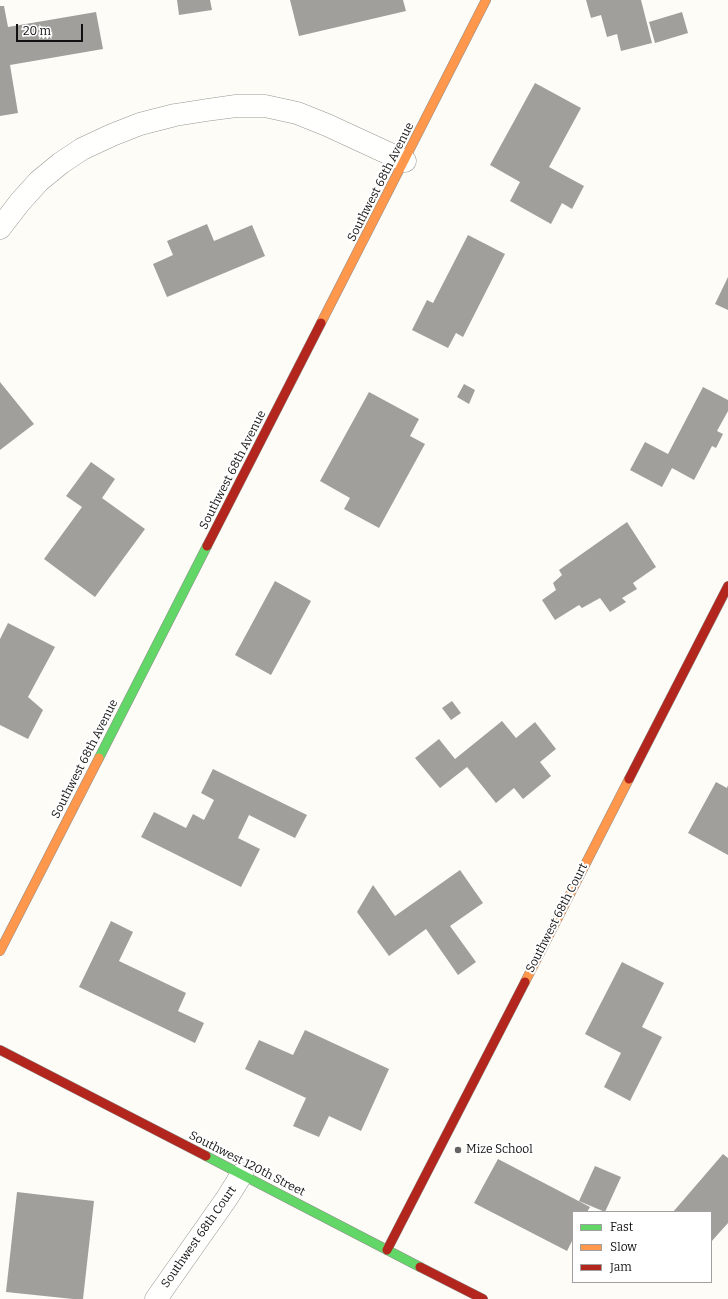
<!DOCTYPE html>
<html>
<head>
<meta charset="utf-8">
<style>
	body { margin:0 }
	#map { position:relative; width:728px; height:1299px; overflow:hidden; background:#fdfcf7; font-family:Bitter,serif }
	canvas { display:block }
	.legend { position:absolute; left:572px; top:1211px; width:140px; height:72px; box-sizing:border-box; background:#fff; border:1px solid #a0a0a0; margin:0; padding:5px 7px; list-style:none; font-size:12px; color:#111 }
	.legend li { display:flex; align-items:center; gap:8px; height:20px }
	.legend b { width:20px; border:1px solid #a0a0a0 }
	.scale { position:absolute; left:16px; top:24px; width:67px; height:18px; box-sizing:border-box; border:2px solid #111; border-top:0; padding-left:5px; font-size:12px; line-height:14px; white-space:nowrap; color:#111; -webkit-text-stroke:3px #fff; paint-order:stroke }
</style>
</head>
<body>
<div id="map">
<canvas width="728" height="1299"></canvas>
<ul class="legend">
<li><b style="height:5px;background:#63d668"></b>Fast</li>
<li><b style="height:5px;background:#ff974d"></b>Slow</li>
<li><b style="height:5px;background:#b3261e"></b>Jam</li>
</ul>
<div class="scale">20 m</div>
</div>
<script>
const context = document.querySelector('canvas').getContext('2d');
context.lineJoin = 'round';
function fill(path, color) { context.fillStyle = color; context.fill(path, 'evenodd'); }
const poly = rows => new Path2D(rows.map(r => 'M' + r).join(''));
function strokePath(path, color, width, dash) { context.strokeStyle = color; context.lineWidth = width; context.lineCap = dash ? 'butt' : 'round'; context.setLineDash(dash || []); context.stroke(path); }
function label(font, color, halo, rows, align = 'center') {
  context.font = font + ' Bitter,serif'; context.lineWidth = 4; context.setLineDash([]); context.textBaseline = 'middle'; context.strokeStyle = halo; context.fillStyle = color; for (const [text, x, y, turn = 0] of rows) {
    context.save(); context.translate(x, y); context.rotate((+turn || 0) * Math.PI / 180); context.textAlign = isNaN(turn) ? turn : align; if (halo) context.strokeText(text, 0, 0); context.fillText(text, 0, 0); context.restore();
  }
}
const building = poly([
	[177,0,210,0,212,10,179,15],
	[290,0,403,0,406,11,299,36],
	[586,0,641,0,652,43,621,51,617,34,607,37,601,15,591,18],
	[0,6,4,6,8,27,96,12,103,49,10,65,18,113,0,116],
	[682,12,688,33,655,43,649,22],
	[535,83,581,108,549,167,584,186,572,209,562,203,551,224,510,201,520,182,490,165],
	[207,224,214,241,252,225,265,256,167,297,153,264,173,255,167,241],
	[468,235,505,254,463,337,456,333,448,348,412,330,427,300,433,303],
	[728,277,728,310,715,304],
	[0,382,34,424,0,450],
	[464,384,475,390,469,404,457,397],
	[703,387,728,400,728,411,717,431,723,434,716,448,712,446,694,480,672,468,662,487,630,470,645,442,668,454],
	[369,392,419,419,410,436,425,444,379,528,344,509,350,498,320,481],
	[91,462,115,479,102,498,145,529,95,597,44,559,82,507,66,496],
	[627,522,656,567,633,583,637,589,622,598,626,602,610,612,600,598,582,608,579,605,555,620,542,600,556,590,553,583,562,575,559,570],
	[275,581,311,601,271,675,235,655],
	[8,623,55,647,28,697,43,710,28,739,0,725,0,639],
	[452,701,461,713,451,720,442,708],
	[502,721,516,738,535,722,556,749,540,762,551,776,523,799,514,788,496,803,467,767,440,788,415,758,439,739,455,759],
	[213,769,307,815,295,838,249,815,238,838,260,849,241,887,141,837,154,812,186,828,193,814,204,820,214,800,201,793],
	[716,782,727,788,728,785,728,855,688,833],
	[460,870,483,903,450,926,476,962,458,975,426,929,389,956,357,912,373,885,395,916],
	[111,921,133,932,119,961,186,993,178,1011,204,1023,195,1043,79,987],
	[622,962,664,983,642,1027,662,1037,630,1101,604,1087,621,1053,585,1034],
	[305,1030,389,1069,361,1131,329,1116,319,1137,293,1126,306,1098,245,1069,259,1040,293,1055],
	[723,1154,728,1158,728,1223,711,1242,711,1212,673,1212],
	[498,1159,590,1207,587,1212,573,1212,573,1239,567,1251,474,1203],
	[595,1166,621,1177,605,1212,579,1201],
	[17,1192,94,1201,83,1299,73,1299,6,1292]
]);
const street = poly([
	[0,228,20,202,39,181,61,163,82,149,112,135,140,124,175,115,207,110,236,106,265,106,297,113,327,125,405,161],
	[156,1299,227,1198,242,1174]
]);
const fast = poly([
	[99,758,207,546],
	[206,1156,420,1267]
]);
const slow = poly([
	[321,323,486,0],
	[0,951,99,758],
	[525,982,629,779]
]);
const jam = poly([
	[207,546,321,323],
	[629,779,728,586],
	[0,1050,206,1156],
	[387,1250,525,982],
	[420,1267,483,1299]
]);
const markers = [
	[458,1150,4,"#646362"]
];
const streetNames = [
	["Southwest 68th Avenue",381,182,-63],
	["Southwest 68th Avenue",233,470,-63],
	["Southwest 68th Avenue",85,759,-63],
	["Southwest 68th Court",557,918,-63],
	["Southwest 120th Street",247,1164,27],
	["Southwest 68th Court",199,1237,-55]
];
const poiNames = [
	["Mize School",466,1150]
];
fill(building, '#a19f9c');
strokePath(street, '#979795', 23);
strokePath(fast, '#8e8d8b', 10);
strokePath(slow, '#8e8d8b', 10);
strokePath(jam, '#8e8d8b', 10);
strokePath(street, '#fffffe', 22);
strokePath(fast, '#63d668', 9);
strokePath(slow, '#ff974d', 9);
strokePath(jam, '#b3261e', 9);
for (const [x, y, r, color] of markers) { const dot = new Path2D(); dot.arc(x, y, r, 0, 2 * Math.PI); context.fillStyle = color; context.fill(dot); strokePath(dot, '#fff', 1.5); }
label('12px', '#111', '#fff', streetNames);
label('12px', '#111', '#fff', poiNames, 'left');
</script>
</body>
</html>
